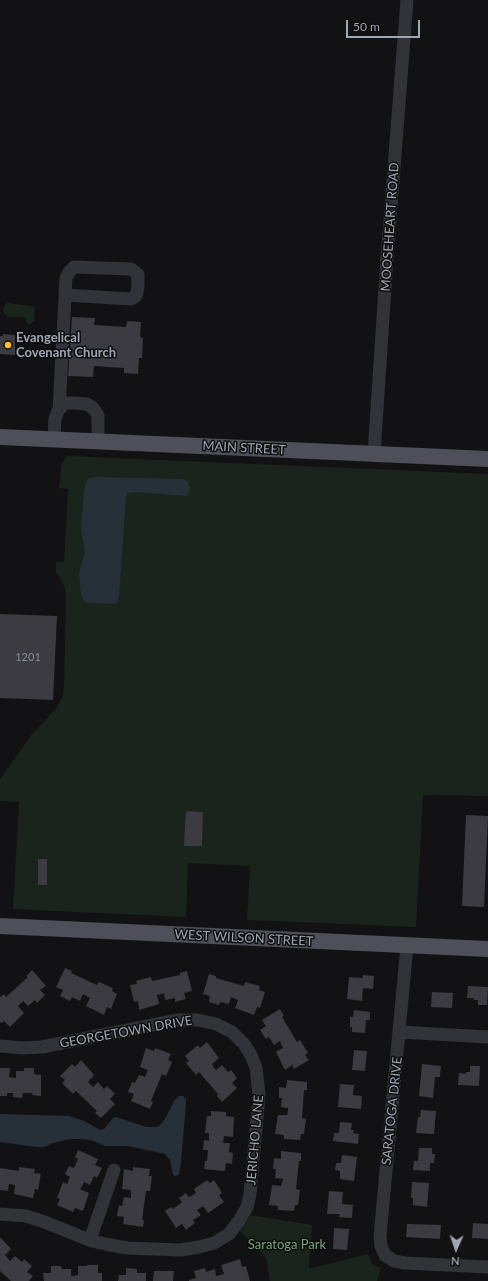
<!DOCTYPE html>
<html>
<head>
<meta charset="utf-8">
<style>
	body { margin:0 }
	#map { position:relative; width:488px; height:1281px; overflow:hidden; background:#121113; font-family:Lato,sans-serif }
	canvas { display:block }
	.north { position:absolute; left:436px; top:1229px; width:40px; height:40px; -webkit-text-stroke:3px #0d0d0e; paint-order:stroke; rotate:183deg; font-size:11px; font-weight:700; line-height:16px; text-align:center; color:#a1a6b5 }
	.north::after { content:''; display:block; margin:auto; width:14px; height:18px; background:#a1a6b5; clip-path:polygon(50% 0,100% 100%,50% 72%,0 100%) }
	.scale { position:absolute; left:346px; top:20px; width:74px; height:18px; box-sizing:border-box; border:2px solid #a1a6b5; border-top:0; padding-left:5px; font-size:12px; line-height:14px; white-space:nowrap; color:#a1a6b5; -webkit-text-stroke:3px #0d0d0e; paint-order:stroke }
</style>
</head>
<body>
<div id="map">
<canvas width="488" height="1281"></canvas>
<div class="north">N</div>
<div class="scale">50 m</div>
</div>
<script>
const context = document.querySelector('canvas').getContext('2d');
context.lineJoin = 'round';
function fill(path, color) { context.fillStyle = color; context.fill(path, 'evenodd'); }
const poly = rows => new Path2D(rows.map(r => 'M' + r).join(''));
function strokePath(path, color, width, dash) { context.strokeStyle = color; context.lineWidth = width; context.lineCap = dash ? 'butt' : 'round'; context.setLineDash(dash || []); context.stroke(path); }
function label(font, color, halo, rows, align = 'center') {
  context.font = font + ' Lato,sans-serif'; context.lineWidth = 3; context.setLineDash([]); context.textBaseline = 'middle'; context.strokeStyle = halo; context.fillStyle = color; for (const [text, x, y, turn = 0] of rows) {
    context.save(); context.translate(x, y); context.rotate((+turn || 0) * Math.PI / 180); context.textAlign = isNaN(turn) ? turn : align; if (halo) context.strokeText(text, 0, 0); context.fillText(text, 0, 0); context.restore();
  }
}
const green = poly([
	[7,303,33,306,35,309,34,321,30,324,27,324,25,317,7,317,3,312,4,306],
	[68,456,488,474,488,796,423,795,416,927,247,920,250,866,188,863,186,917,13,909,19,802,0,801,0,779,32,734,56,709,63,695,64,684,66,596,65,588,56,571,56,562,64,562,68,489,59,488,61,467,64,460],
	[250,1215,312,1225,309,1269,368,1254,370,1260,375,1266,381,1268,377,1281,270,1281,266,1258,240,1231,246,1223]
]);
const water = poly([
	[96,477,184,479,188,482,190,489,189,493,186,496,134,492,128,493,126,497,119,597,117,602,113,604,87,603,83,600,81,595,79,573,85,552,81,529,84,491,85,484,89,478],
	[179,1096,183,1096,186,1099,186,1105,181,1162,179,1175,176,1176,173,1175,170,1160,165,1154,128,1146,105,1146,91,1140,80,1139,70,1139,53,1143,44,1147,36,1147,0,1142,0,1114,69,1116,84,1121,100,1130,104,1129,113,1118,116,1117,146,1127,154,1127,159,1126,165,1119,174,1101]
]);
const building = poly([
	[72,317,95,318,94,325,126,327,127,321,141,322,140,337,143,338,142,358,139,358,138,374,124,373,124,368,94,366,93,377,68,376],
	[3,334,15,335,15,355,0,354,0,336,3,336],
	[0,614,57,616,53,700,0,698],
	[186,811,203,812,202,846,184,846],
	[466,815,488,816,484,907,462,906],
	[38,859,47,859,47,885,38,885],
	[65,968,72,971,71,973,97,985,99,982,113,988,112,991,117,994,111,1009,107,1007,104,1015,86,1006,90,998,83,994,80,1001,72,997,70,1001,60,996,63,990,56,987],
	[32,970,46,986,40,990,45,995,37,1003,35,1000,28,1006,23,1001,18,1006,24,1013,10,1027,4,1021,1,1023,0,1022,0,997,4,994,6,997,28,977,26,976],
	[187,971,192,991,184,993,186,999,175,1002,175,998,165,1000,164,993,161,994,157,995,159,1004,139,1010,138,1001,134,1002,130,985,137,984,136,981,151,977,152,981,180,975,180,973],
	[209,974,216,976,216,978,244,986,245,982,260,986,259,990,265,992,260,1008,257,1007,254,1015,235,1008,238,1000,234,998,231,997,229,1004,220,1002,219,1005,209,1002,210,996,203,994],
	[363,975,374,976,373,989,363,988,362,1001,347,999,349,977,363,978],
	[468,986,488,987,487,1005,478,1005,478,1000,474,1000,474,998,467,998],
	[432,992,453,993,452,1008,431,1007],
	[280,1009,284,1016,282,1017,297,1042,300,1040,308,1053,305,1055,309,1060,294,1069,292,1065,285,1070,276,1052,283,1048,281,1044,280,1041,274,1045,269,1037,266,1039,260,1030,266,1026,262,1020],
	[354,1010,370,1012,370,1020,366,1020,365,1033,352,1032,352,1027,350,1027,350,1017,353,1017],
	[207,1042,219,1058,212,1064,214,1068,216,1070,222,1065,228,1072,231,1070,237,1078,232,1083,237,1088,222,1102,217,1096,218,1094,199,1072,196,1075,186,1063,189,1061,185,1056,198,1045,200,1048],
	[146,1048,154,1051,155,1048,171,1054,168,1060,172,1062,166,1076,162,1074,151,1101,153,1102,150,1109,131,1101,134,1094,128,1092,132,1082,135,1083,139,1075,145,1077,148,1070,140,1067],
	[354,1050,367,1051,365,1071,352,1070],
	[81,1060,94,1075,88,1082,93,1087,98,1082,104,1089,107,1086,115,1094,110,1099,115,1104,101,1118,95,1113,97,1111,76,1091,73,1094,62,1083,65,1080,60,1076,72,1064,75,1067],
	[422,1064,441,1066,440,1077,435,1077,433,1098,419,1096],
	[470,1066,480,1066,479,1086,458,1085,459,1073,466,1074,466,1072,470,1072],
	[0,1068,10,1068,9,1077,16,1078,16,1071,24,1071,24,1068,34,1068,34,1074,41,1075,41,1096,32,1095,33,1093,23,1093,22,1098,13,1097,13,1093,7,1093,7,1096,0,1096],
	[287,1080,307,1082,307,1090,304,1090,302,1118,306,1119,304,1134,301,1134,300,1140,284,1139,284,1135,275,1134,278,1115,287,1115,288,1111,288,1108,281,1107,282,1098,279,1098,279,1087,286,1088],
	[340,1084,354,1085,353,1095,362,1096,361,1109,338,1107],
	[421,1110,436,1111,434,1134,416,1133,418,1117,420,1117],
	[211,1111,226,1112,226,1116,234,1117,233,1137,224,1136,223,1143,230,1143,229,1152,233,1153,232,1164,226,1163,225,1171,204,1169,205,1161,207,1161,208,1150,203,1150,204,1140,209,1141,209,1133,205,1133,207,1116,211,1116],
	[340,1122,352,1123,351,1130,354,1130,353,1133,359,1134,358,1144,333,1141,334,1133,339,1133],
	[419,1148,432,1148,432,1154,435,1154,434,1163,430,1163,430,1171,413,1170,414,1161,418,1161],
	[78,1150,98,1159,95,1165,102,1168,97,1178,94,1176,90,1185,84,1182,82,1186,80,1189,89,1193,83,1211,75,1208,73,1212,57,1205,60,1199,57,1198,63,1182,67,1184,70,1177,65,1174,69,1166,74,1168,78,1159,75,1157],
	[281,1151,301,1153,301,1161,299,1161,296,1189,300,1190,298,1205,295,1205,294,1211,278,1210,278,1206,269,1205,272,1185,281,1186,282,1182,283,1179,275,1178,276,1169,273,1169,274,1158,281,1159],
	[342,1155,357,1157,354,1181,340,1179,340,1171,335,1170,336,1163,341,1163],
	[19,1167,35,1169,34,1173,41,1174,38,1190,35,1189,33,1198,14,1194,15,1185,9,1184,8,1191,0,1190,0,1168,19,1171],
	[133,1167,150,1169,149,1176,152,1176,150,1191,146,1191,142,1220,144,1220,143,1227,123,1224,124,1217,117,1216,119,1205,122,1206,124,1197,131,1198,131,1190,122,1189,124,1169,133,1171],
	[207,1180,210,1183,214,1180,222,1193,219,1195,224,1202,208,1213,203,1206,197,1210,201,1215,193,1220,195,1223,186,1230,182,1224,176,1228,165,1211,171,1207,173,1209,182,1202,179,1198,186,1193,189,1197,196,1193,194,1189],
	[412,1182,429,1183,427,1207,413,1205,413,1198,411,1198],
	[329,1191,343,1192,342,1204,353,1205,352,1218,339,1217,340,1214,327,1214],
	[473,1223,488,1224,488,1239,472,1238],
	[407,1224,441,1225,440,1239,406,1237],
	[334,1228,349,1229,347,1250,333,1249],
	[0,1237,11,1249,5,1255,10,1261,15,1256,22,1262,24,1259,32,1266,27,1272,33,1276,29,1281,11,1281,0,1271],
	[240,1259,242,1267,246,1266,250,1281,189,1281,189,1280,196,1278,194,1271,205,1268,206,1272,215,1269,216,1276,224,1274,221,1265],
	[87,1265,98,1265,98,1273,102,1273,102,1281,44,1281,43,1273,51,1273,51,1266,61,1266,62,1269,71,1269,71,1276,74,1276,78,1275,78,1266,87,1266],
	[126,1268,137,1269,137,1273,146,1273,146,1281,118,1281,119,1275,126,1275],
	[154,1271,174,1271,173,1281,153,1281]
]);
const minor = poly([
	[59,410,66,278,69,272,74,267,131,269,138,274,138,287,136,296,131,299,65,295],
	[54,439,55,419,58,411,65,403,75,403,87,404,93,408,98,415,98,441],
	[374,454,387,258,407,0],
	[407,945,380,1236,381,1246,385,1255,394,1261,405,1263,488,1267],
	[400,1032,488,1037],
	[0,1046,22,1048,42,1047,178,1020,198,1020,216,1024,232,1032,244,1044,251,1055,256,1068,259,1095,250,1194,247,1207,239,1221,229,1234,214,1243,199,1247,181,1250,127,1248,110,1245,92,1241,42,1221,26,1216,0,1214],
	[90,1240,114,1170]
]);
const major = poly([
	[0,437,488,459],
	[0,926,488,949]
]);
const markers = [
	[8,345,4,"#ffc01e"]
];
const numberNames = [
	["1201",28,657]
];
const streetNames = [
	["MOOSEHEART ROAD",390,227,-86],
	["MAIN STREET",244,448,3],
	["WEST WILSON STREET",244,938,3],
	["GEORGETOWN DRIVE",126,1032,-10],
	["SARATOGA DRIVE",392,1111,-84],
	["JERICHO LANE",255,1140,-85]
];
const poiNames = [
	["Evangelical",16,338],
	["Covenant Church",16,353]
];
const parkNames = [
	["Saratoga Park",287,1245]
];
fill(green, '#1b231d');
fill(water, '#272f38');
fill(building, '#3b3b41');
strokePath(minor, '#323339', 13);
strokePath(major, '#4e4f58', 16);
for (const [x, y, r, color] of markers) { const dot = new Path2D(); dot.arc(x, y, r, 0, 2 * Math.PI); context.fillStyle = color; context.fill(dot); strokePath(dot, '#0d0d0e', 1.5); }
label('11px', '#888b98', null, numberNames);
label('13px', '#a1a6b5', '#0d0d0e', streetNames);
label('bold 13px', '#a1a6b5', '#0d0d0e', poiNames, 'left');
label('13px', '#76a37c', '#0d0d0e', parkNames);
</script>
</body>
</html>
